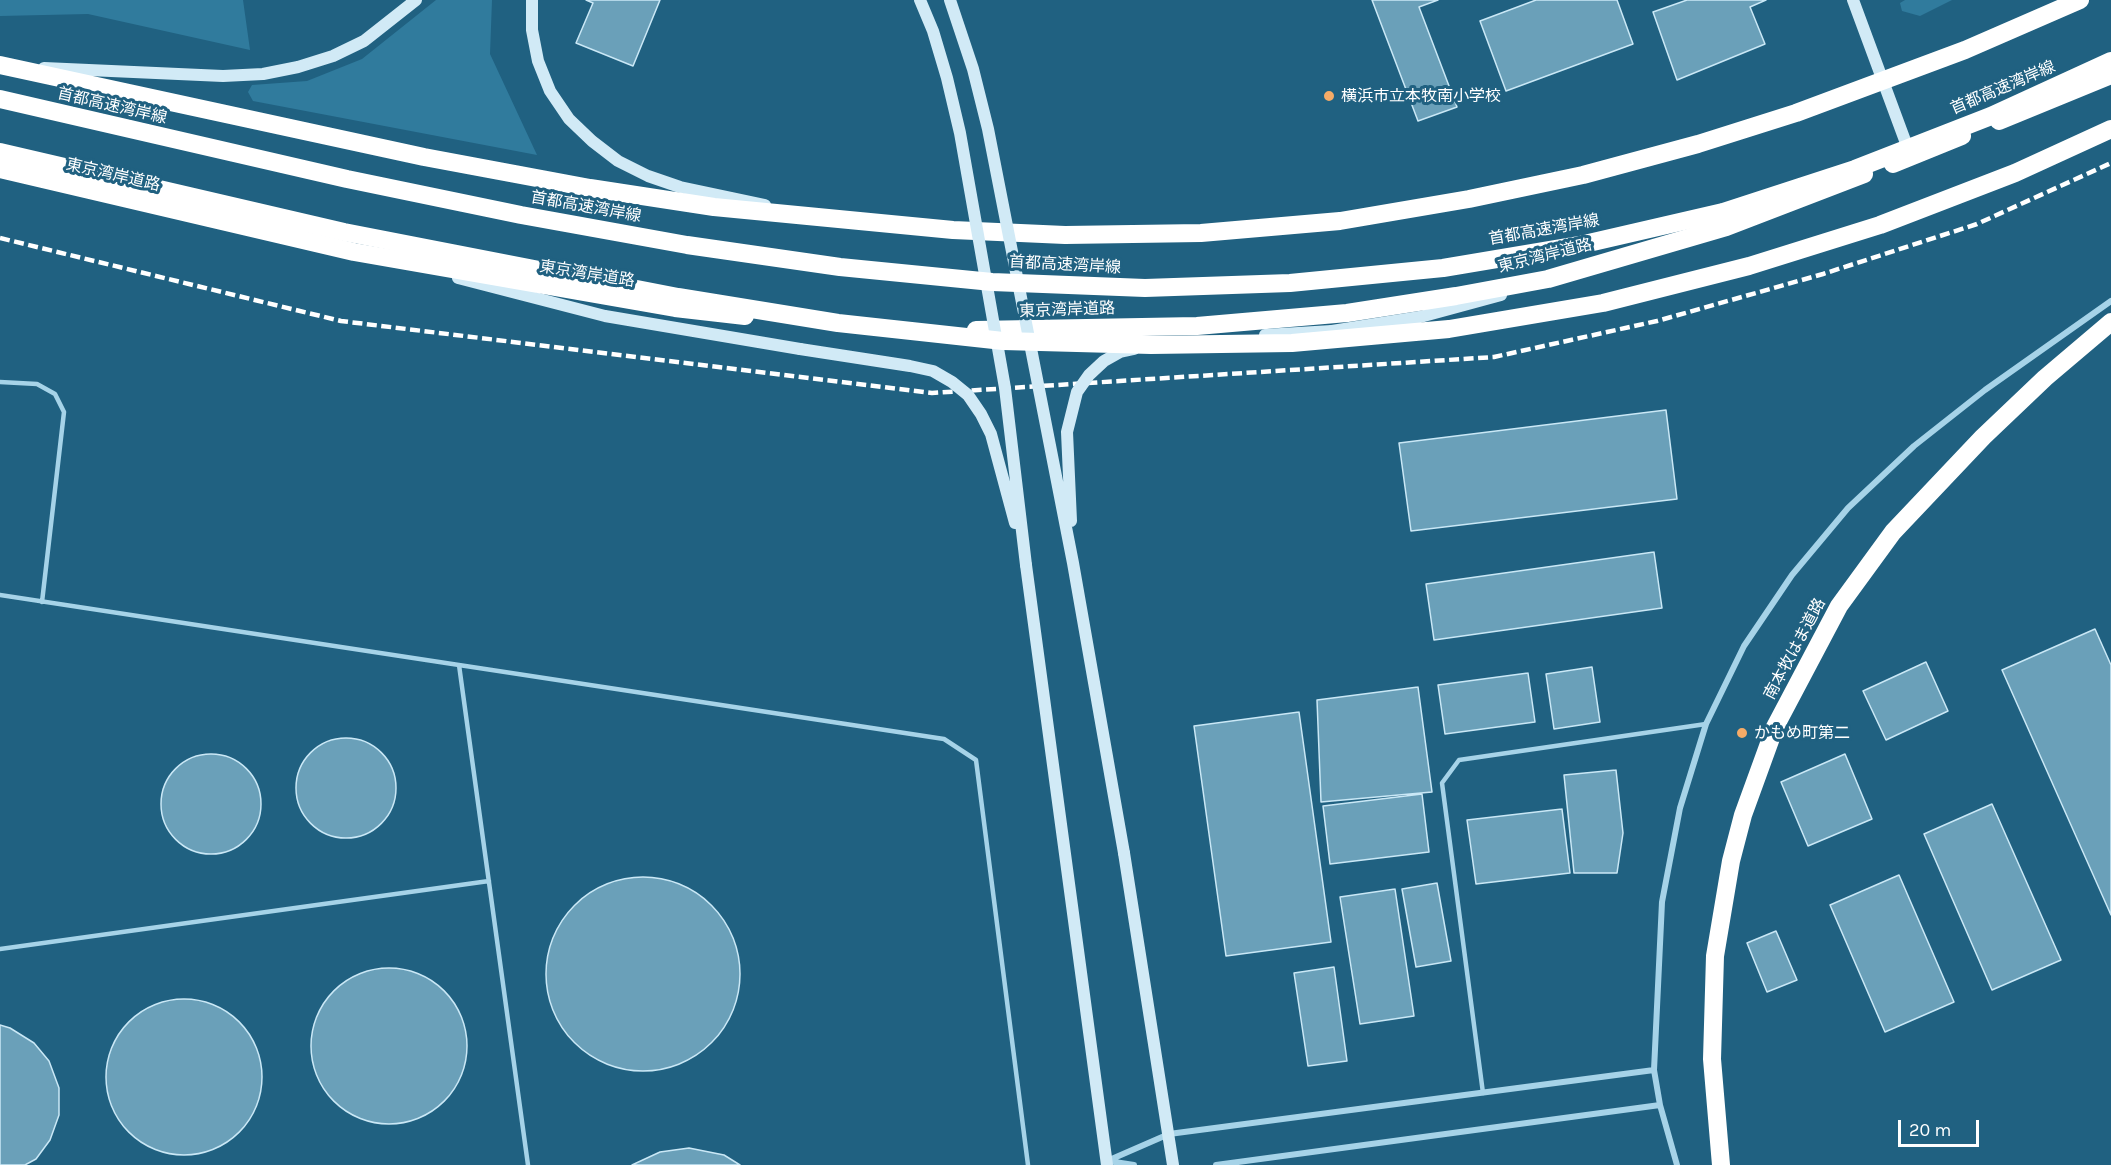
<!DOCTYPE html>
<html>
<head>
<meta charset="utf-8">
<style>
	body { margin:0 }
	#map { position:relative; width:2111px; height:1165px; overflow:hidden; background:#206181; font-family:Karla,sans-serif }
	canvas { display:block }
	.scale { position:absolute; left:1898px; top:1120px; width:81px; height:27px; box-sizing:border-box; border:3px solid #fff; border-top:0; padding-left:8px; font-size:18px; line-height:21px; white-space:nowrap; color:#fff; -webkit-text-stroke:4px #206181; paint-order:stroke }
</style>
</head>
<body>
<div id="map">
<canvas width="2111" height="1165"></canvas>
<div class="scale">20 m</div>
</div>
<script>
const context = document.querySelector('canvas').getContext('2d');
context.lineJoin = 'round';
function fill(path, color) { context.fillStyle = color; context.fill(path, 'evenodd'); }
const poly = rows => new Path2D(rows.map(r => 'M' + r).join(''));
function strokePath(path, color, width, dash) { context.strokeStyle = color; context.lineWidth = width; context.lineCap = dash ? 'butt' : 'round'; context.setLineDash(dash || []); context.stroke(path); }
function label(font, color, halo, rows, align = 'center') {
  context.font = font + ' Karla,"Noto Sans JP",sans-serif'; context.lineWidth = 6; context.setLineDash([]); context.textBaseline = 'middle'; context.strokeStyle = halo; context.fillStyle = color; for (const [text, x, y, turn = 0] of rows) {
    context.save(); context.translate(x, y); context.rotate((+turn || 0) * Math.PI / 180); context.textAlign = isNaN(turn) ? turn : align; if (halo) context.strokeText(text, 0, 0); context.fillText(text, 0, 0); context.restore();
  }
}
const green = poly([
	[0,0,243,0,250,50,88,14,0,16],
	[436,0,492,0,490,54,537,155,253,101,248,92,252,85,307,81,362,59],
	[1905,0,1952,0,1920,16,1902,11,1900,3]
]);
const building = poly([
	[586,0,660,0,633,66,576,43,593,3,586,0],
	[1372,0,1438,0,1419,7,1457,107,1418,121,1372,0],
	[1536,0,1617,0,1633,44,1506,91,1480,21,1536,0],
	[1687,0,1766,0,1750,7,1765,44,1677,80,1653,12,1687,0],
	[1666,410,1677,499,1411,531,1399,443,1666,410],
	[1654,552,1662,608,1434,640,1426,584,1654,552],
	[2095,629,2111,665,2111,915,2002,670,2095,629],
	[1926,662,1948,711,1886,740,1863,691,1926,662],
	[1592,667,1600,722,1554,729,1546,674,1592,667],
	[1528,673,1535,722,1445,734,1438,685,1528,673],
	[1418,687,1432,792,1321,802,1317,700,1418,687],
	[1299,712,1331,942,1226,956,1194,726,1299,712],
	'296 788a50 50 0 1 1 100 0a50 50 0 1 1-100 0Z',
	'161 804a50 50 0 1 1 100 0a50 50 0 1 1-100 0Z',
	[1845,754,1872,819,1808,846,1781,782,1845,754],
	[1616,770,1623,833,1617,873,1574,873,1564,775,1616,770],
	[1422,794,1429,852,1330,864,1323,806,1422,794],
	[1992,804,2061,960,1992,990,1924,834,1992,804],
	[1562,809,1570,873,1476,884,1467,820,1562,809],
	[1899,875,1954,1002,1885,1032,1830,905,1899,875],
	'546 974a97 97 0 1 1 194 0a97 97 0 1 1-194 0Z',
	[1437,883,1451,961,1416,967,1402,889,1437,883],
	[1395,889,1414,1016,1360,1024,1340,897,1395,889],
	[1776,931,1797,980,1767,992,1747,943,1776,931],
	[1334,967,1347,1061,1308,1066,1294,973,1334,967],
	'311 1046a78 78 0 1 1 156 0a78 78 0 1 1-156 0Z',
	'106 1077a78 78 0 1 1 156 0a78 78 0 1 1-156 0Z',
	[0,1025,10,1028,34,1043,49,1061,59,1088,59,1115,50,1140,36,1159,25,1165,0,1165,0,1025],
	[689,1148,724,1155,740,1165,632,1165,660,1152,689,1148]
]);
const lane = poly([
	[0,382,37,384,55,394,64,412,42,602],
	[0,595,944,739,976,760,1028,1165],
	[459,665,528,1165],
	[0,949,489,881],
	[1483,1093,1442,783,1459,760,1706,724]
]);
const street = poly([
	[1107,1161,1169,1134,1654,1070],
	[1108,1161,1134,1165],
	[1216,1165,1660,1105],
	[1677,1165,1660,1105,1654,1070,1662,902,1680,808,1706,724,1744,646,1792,575,1848,508,1914,446,1985,390,2111,301]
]);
const secondary = poly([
	[532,0,532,30,538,61,550,91,569,119,592,141,618,161,648,176,680,187,765,205],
	[1853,0,1910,154],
	[44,68,223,76,263,74,298,67,333,56,364,41,416,0],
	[458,278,605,316,800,349],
	[1332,331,1420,317,1501,295],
	[1026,565,1107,1165],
	[1124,853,1173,1165]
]);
const highway = poly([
	[0,65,424,157,590,188,714,207,953,230,1065,235,1201,233,1340,221,1469,199,1583,175,1698,144,1796,113,1965,50,2080,0],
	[1999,121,2111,75],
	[1893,164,1962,136],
	[0,169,354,252,675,308,745,316],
	[976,330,1197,326,1347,313,1456,296,1548,279,1726,227,1864,174],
	[1721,1165,1712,1059,1715,956,1731,861,1743,815,1775,727,1839,606,1893,532,1983,437,2045,378,2111,322]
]);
const rail = poly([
	[0,238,341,321,932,393,1494,357,1657,321,1823,274,1977,224,2111,163]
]);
const secondaryBridge = poly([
	[920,0,933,31,947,78,960,133,1005,388,1026,565],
	[950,0,973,69,988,129,1073,563,1124,853],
	[1265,335,1332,331],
	[800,349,910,366,933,371,952,382,968,395,981,414,991,434,1015,523],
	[1071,521,1067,432,1077,392,1089,375,1104,361,1120,352,1134,349]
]);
const highwayBridge = poly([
	[0,99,347,179,521,215,687,245,840,267,992,282,1145,288,1290,283,1443,268,1580,245,1723,212,1855,169,1991,116,2111,61],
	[0,152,344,232,678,297,838,323,1003,341,1151,345,1292,343,1449,329,1603,303,1749,266,1880,225,2015,173,2111,129]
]);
const markers = [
	[1329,96,6,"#f5ab67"],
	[1742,733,6,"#f5ab67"]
];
const streetNames = [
	["首都高速湾岸線",2003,88,-23],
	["首都高速湾岸線",112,106,13],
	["東京湾岸道路",113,175,13],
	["首都高速湾岸線",586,207,10],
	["首都高速湾岸線",1544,230,-10],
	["東京湾岸道路",1545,256,-14],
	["首都高速湾岸線",1065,265,3],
	["東京湾岸道路",587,274,9],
	["東京湾岸道路",1067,310,-2],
	["南本牧はま道路",1795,649,-62]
];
const poiNames = [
	["横浜市立本牧南小学校",1341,96],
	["かもめ町第二",1754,733]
];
fill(green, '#307b9d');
fill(building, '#6aa0b9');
strokePath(building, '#cae8f6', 1.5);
strokePath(lane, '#a6d3e8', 4.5);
strokePath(street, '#a6d3e8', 6);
strokePath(secondary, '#d1eaf6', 12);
strokePath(highway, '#fff', 18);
strokePath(rail, '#fff', 4.5, [10, 4.5]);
strokePath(secondaryBridge, '#d1eaf6', 12);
strokePath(highwayBridge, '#fff', 18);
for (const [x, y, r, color] of markers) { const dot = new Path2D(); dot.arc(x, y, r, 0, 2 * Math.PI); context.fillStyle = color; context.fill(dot); strokePath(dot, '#206181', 2); }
label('16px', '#fff', '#206181', streetNames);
label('16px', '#fff', '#206181', poiNames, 'left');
</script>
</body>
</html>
